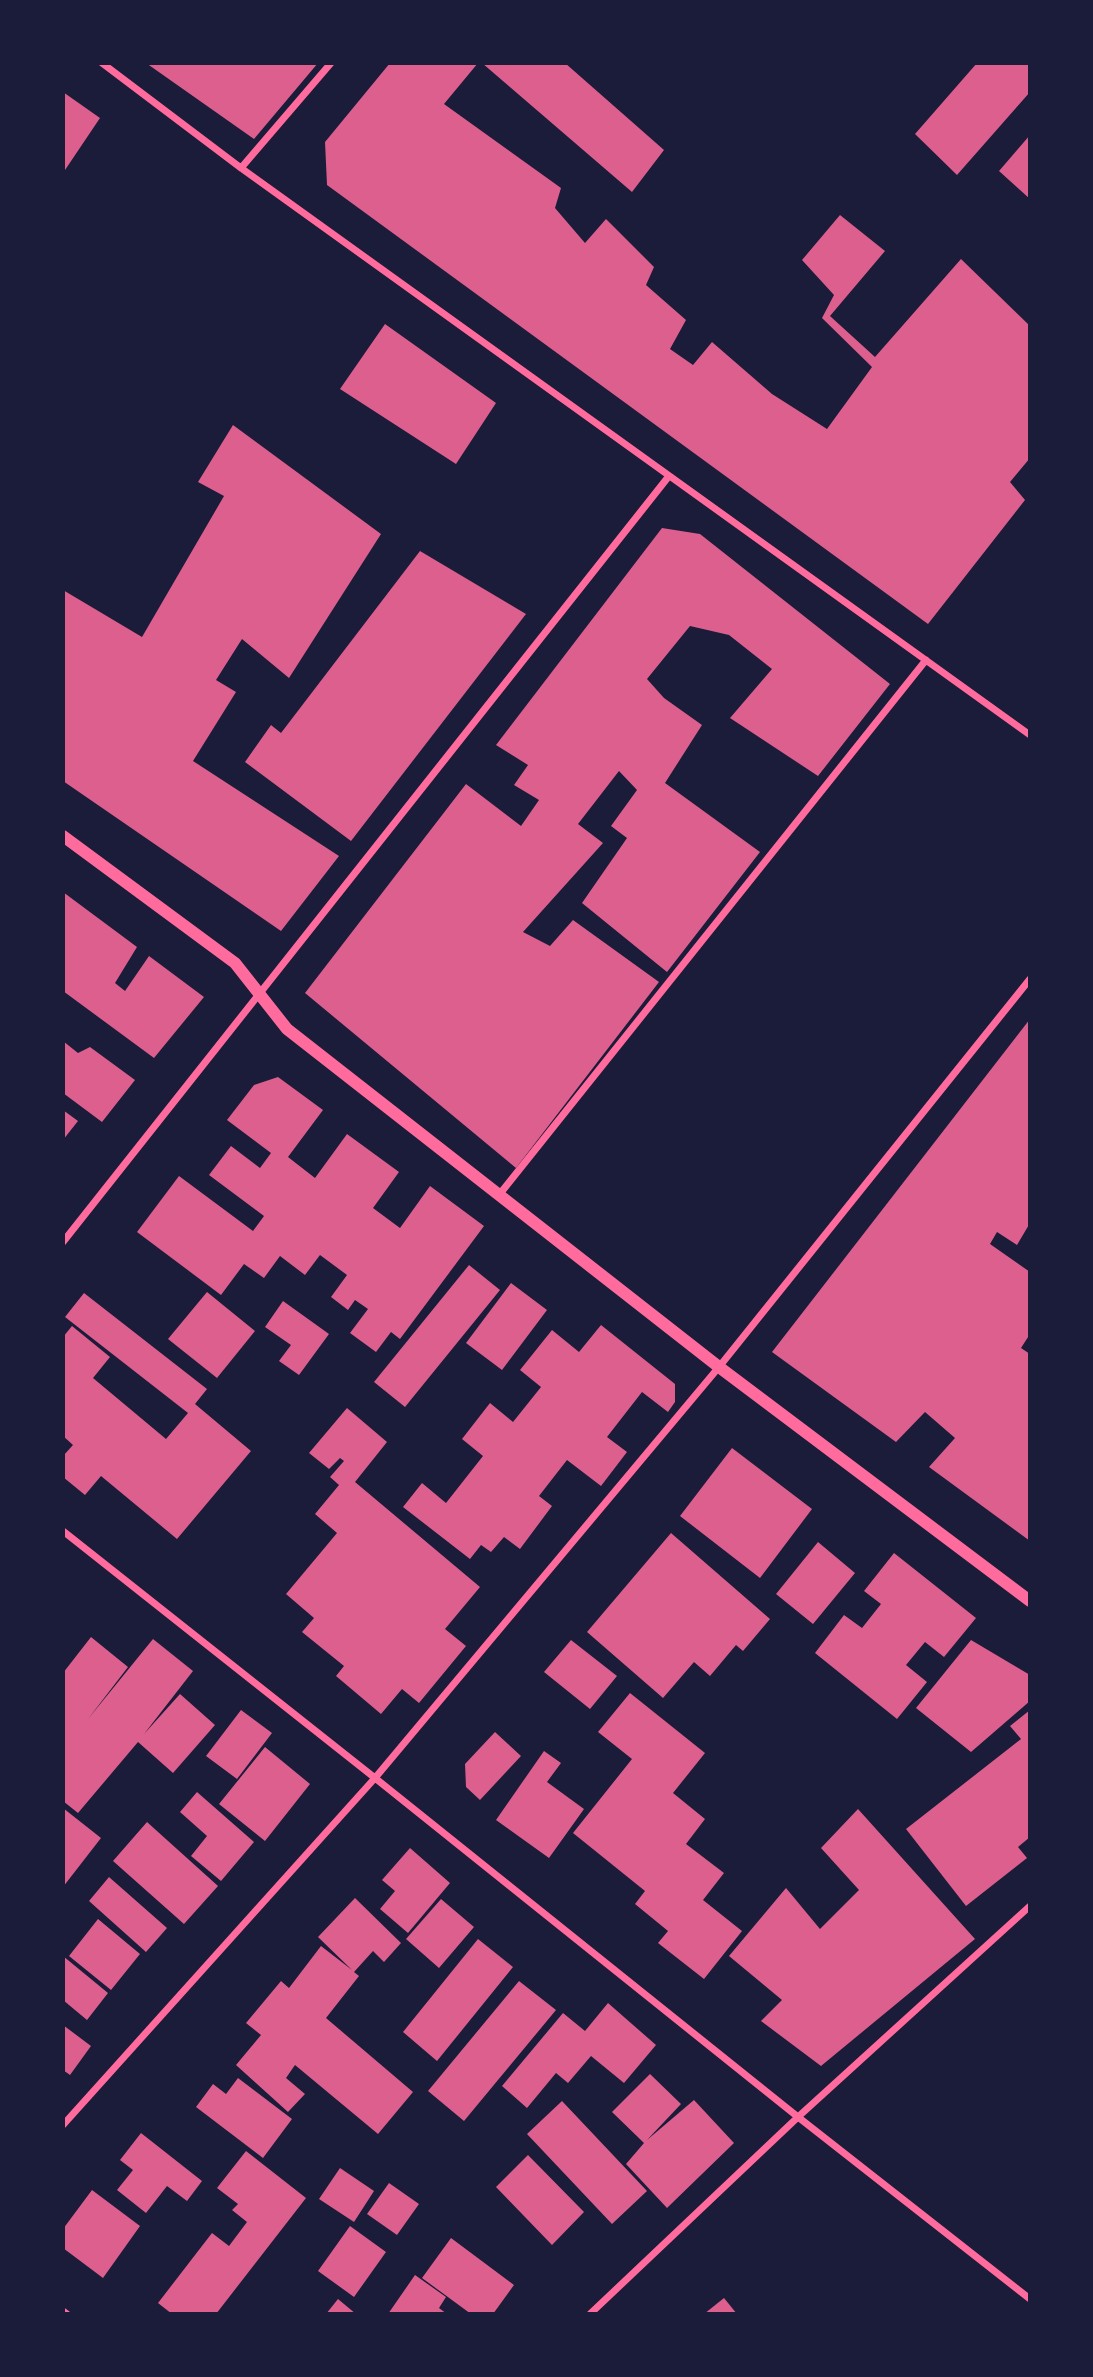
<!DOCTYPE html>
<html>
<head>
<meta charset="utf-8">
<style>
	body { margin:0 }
	#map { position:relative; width:1093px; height:2377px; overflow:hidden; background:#1b1b3a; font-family:"DejaVu Sans",sans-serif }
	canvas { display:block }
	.frame { position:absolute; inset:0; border:65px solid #1b1b3a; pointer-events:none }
</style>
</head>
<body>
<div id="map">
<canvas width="1093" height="2377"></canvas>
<div class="frame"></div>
</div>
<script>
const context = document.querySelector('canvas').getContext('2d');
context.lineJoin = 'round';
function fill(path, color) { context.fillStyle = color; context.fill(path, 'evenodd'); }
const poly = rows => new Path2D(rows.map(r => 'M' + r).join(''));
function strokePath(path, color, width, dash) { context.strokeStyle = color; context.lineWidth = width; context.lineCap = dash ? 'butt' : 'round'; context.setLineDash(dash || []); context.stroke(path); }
const building = poly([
	[146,63,318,63,254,139],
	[390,63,478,63,444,104,561,188,555,208,585,243,606,219,654,267,646,285,686,320,670,349,693,365,712,342,772,394,827,429,872,367,822,318,834,295,802,260,840,215,885,251,830,316,875,357,961,259,1030,326,1030,458,1010,482,1025,500,928,624,327,185,325,142],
	[482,63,565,63,664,150,632,192],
	[977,63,1030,63,1030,92,957,175,915,134],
	[63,92,100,118,63,173],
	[1030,135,1030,199,999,171],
	[385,324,496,403,456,464,340,389],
	[233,425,381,534,289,678,242,639,216,680,236,692,193,761,339,856,281,931,63,781,63,590,142,637,224,496,198,482],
	[662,528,700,534,890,684,818,776,730,718,772,669,729,635,690,626,647,679,664,698,702,725,665,783,760,852,667,972,582,903,627,838,611,826,637,790,619,771,578,824,603,843,523,932,550,946,573,920,659,982,516,1168,305,993,466,784,521,826,539,800,514,785,528,765,496,745],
	[420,551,526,614,351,841,245,762,271,725,281,733],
	[63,892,137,947,115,983,125,991,149,956,204,997,154,1058,63,991],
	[1030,1019,1030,1223,1017,1245,997,1232,990,1244,1030,1272,1030,1334,1021,1348,1030,1354,1030,1541,929,1467,955,1438,925,1412,896,1442,772,1352],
	[63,1041,78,1053,90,1047,135,1080,102,1122,63,1093],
	[278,1077,323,1110,288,1157,315,1178,347,1134,399,1172,373,1208,400,1228,430,1186,484,1226,400,1339,391,1332,376,1352,350,1333,368,1309,355,1300,348,1310,331,1297,347,1275,320,1255,305,1275,280,1256,264,1278,244,1264,221,1295,137,1232,179,1176,253,1231,264,1216,209,1175,231,1146,260,1168,271,1153,227,1120,254,1085],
	[63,1110,78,1121,63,1140],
	[469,1265,500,1290,405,1407,374,1382],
	[511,1283,547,1310,502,1370,466,1343],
	[207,1292,255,1331,217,1378,168,1339],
	[84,1293,207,1389,195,1404,251,1451,177,1539,101,1476,85,1495,63,1477,63,1456,73,1445,63,1436,63,1337,72,1326,110,1357,93,1378,166,1439,188,1413,65,1317],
	[283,1301,329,1334,299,1375,279,1361,291,1345,265,1327],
	[601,1325,675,1384,675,1402,668,1412,642,1392,607,1437,627,1452,601,1486,567,1460,539,1496,552,1506,520,1549,504,1537,491,1552,481,1545,470,1559,403,1507,422,1483,446,1503,483,1456,462,1439,490,1403,513,1422,541,1387,520,1370,552,1330,579,1352],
	[347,1408,387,1442,355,1482,480,1587,445,1629,466,1646,419,1703,402,1689,381,1714,336,1676,344,1666,302,1632,314,1618,286,1594,337,1533,315,1514,339,1485,330,1477,344,1461,340,1458,329,1469,309,1453],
	[732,1448,812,1509,760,1578,680,1516],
	[671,1533,770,1619,743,1651,736,1645,710,1676,694,1662,663,1698,587,1632],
	[818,1542,855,1573,813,1624,776,1594],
	[894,1553,976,1618,944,1657,925,1642,906,1665,927,1682,897,1719,815,1653,844,1615,862,1628,881,1604,864,1591],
	[91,1637,128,1667,88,1719,153,1639,193,1671,144,1734,180,1694,215,1725,173,1773,138,1742,78,1813,63,1801,63,1673],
	[571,1640,617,1676,590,1709,544,1672],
	[971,1640,1030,1675,1030,1701,971,1752,916,1708],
	[630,1693,705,1753,673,1793,705,1819,686,1844,724,1873,703,1900,742,1931,704,1979,658,1943,668,1931,635,1904,645,1891,573,1833,632,1759,598,1732],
	[241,1710,272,1733,237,1779,206,1756],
	[1030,1710,1030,1837,1018,1847,1027,1858,966,1906,906,1829,1021,1739,1010,1726],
	[495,1732,521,1756,480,1800,466,1787,465,1764],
	[265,1747,310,1784,265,1841,219,1804],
	[544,1751,561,1763,547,1782,584,1809,549,1858,496,1820],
	[197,1792,254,1842,221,1881,191,1856,207,1836,180,1812],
	[63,1808,101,1838,63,1887],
	[858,1809,975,1939,821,2066,761,2021,782,2000,729,1956,786,1888,820,1929,859,1890,821,1848],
	[147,1822,218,1886,184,1924,113,1861],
	[410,1848,450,1883,408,1933,380,1909,395,1891,382,1880],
	[109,1877,167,1928,146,1952,89,1901],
	[355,1898,401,1943,384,1962,373,1951,354,1972,359,1976,326,2018,413,2092,378,2134,295,2065,286,2078,305,2094,288,2112,236,2065,261,2035,246,2023,281,1981,289,1988,321,1946,352,1970,318,1937],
	[441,1899,474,1927,439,1968,406,1939],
	[98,1919,140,1954,111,1990,69,1956],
	[478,1939,513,1967,437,2061,403,2032],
	[63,1956,108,1993,87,2020,63,2000],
	[519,1981,556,2010,464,2121,428,2091],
	[608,2003,656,2045,624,2083,591,2056,568,2083,556,2073,527,2108,502,2086,563,2013,585,2031],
	[63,2025,91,2046,70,2075,63,2070],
	[650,2074,681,2104,647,2140,694,2100,734,2143,667,2208,626,2164,644,2143,612,2112],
	[238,2078,292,2119,263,2158,196,2107,213,2084,226,2094],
	[562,2101,647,2191,612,2224,527,2134],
	[141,2133,202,2181,187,2201,167,2186,146,2213,117,2190,133,2170,120,2160],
	[246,2151,306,2198,216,2314,172,2314,158,2303,212,2233,229,2246,247,2222,232,2210,238,2204,217,2188],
	[528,2155,584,2212,552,2245,496,2187],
	[340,2168,374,2191,354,2222,319,2199],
	[389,2183,419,2204,397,2235,367,2214],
	[92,2190,140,2226,103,2278,63,2248,63,2229],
	[350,2226,386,2252,354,2297,318,2271],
	[451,2238,514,2285,493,2314,471,2314,422,2278],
	[415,2275,446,2297,439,2308,447,2314,388,2314],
	[724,2298,737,2314,704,2314],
	[338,2299,356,2314,326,2314]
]);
const minor = poly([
	[102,63,241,168,1030,735],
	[241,168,331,63],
	[499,1195,926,660],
	[63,1242,669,476],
	[63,1531,375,1778,798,2117,1030,2299],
	[63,2125,375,1778,719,1367,1030,979],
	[63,2311,67,2314],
	[590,2314,798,2117,1030,1906]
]);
const tertiary = poly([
	[63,836,235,963,287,1029,719,1367,1030,1601]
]);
fill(building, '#dd5f8e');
strokePath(minor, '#ff6b9d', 7);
strokePath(tertiary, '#ff6b9d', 12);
</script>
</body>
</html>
